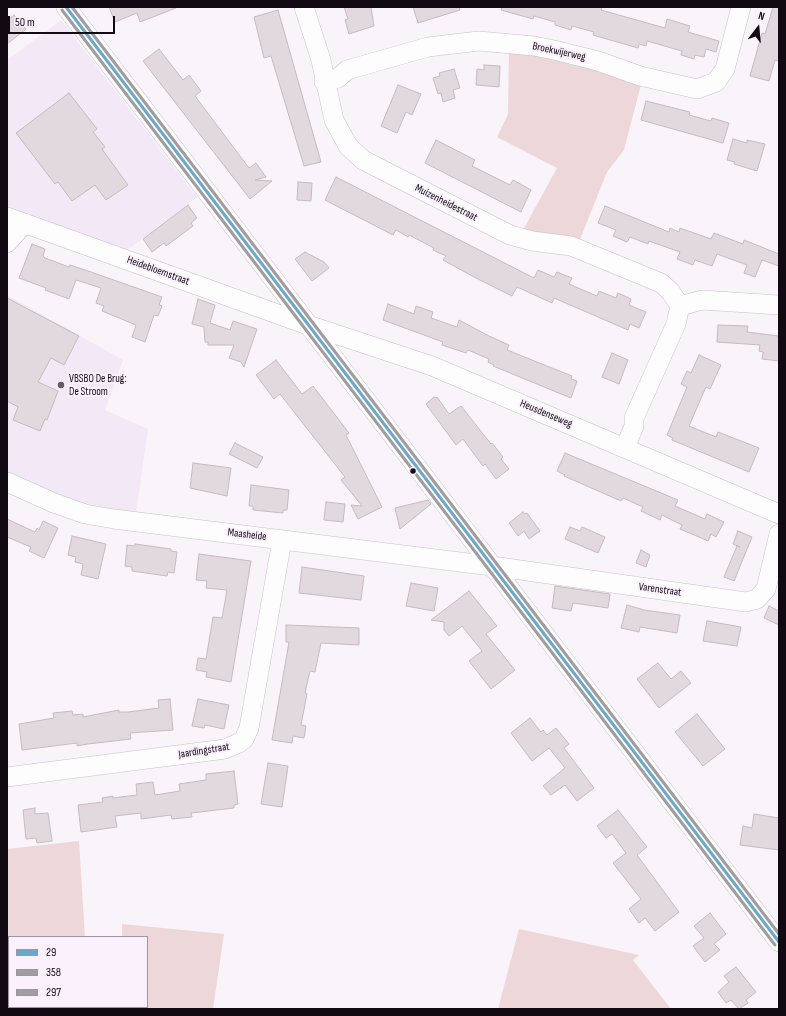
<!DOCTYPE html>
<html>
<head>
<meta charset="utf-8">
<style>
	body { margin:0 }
	#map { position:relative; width:786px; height:1016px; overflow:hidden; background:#f9f4fa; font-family:"Sofia Sans Condensed",sans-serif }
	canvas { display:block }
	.frame { position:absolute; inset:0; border:8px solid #120a13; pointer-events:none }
	.legend { position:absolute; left:8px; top:936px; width:140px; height:72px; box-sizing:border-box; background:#faf1fd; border:1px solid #9d959f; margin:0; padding:5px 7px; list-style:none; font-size:12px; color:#120a13 }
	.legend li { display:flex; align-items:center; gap:8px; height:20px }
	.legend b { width:20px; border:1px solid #9d959f }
	.north { position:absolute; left:738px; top:8px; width:40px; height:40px; -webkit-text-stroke:3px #faf1fd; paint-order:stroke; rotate:16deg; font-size:11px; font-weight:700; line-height:16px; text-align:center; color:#120a13 }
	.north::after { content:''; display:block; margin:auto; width:14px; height:18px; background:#120a13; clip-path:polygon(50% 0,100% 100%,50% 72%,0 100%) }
	.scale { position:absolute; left:8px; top:16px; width:107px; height:18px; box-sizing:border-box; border:2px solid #120a13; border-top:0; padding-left:5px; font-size:12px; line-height:14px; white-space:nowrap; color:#120a13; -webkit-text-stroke:3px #faf1fd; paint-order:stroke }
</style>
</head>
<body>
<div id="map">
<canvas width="786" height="1016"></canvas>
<div class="frame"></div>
<ul class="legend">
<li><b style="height:5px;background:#6ca8c8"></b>29</li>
<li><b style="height:5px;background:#a09da1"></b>358</li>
<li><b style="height:5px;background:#a09da1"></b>297</li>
</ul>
<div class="north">N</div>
<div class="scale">50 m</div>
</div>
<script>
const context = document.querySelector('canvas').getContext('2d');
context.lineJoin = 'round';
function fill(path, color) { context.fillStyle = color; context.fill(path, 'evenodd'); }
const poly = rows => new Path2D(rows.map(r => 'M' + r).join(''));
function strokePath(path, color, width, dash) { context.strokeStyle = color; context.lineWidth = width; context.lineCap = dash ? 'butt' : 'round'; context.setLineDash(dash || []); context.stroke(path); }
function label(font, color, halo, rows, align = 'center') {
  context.font = font + ' "Sofia Sans Condensed",sans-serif'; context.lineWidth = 4; context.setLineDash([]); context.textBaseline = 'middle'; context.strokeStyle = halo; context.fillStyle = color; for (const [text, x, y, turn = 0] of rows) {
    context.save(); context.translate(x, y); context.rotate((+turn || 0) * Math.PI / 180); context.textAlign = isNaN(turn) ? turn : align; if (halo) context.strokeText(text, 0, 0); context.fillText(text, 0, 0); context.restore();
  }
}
const built = poly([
	[61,20,197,197,126,251,7,208,7,60],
	[7,295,123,360,105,410,148,429,136,513,100,508,73,501,7,473]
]);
const green = poly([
	[509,47,642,81,624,150,607,172,579,242,522,232,557,168,497,137,508,114],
	[79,841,85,937,9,937,9,1007,147,1007,147,937,122,937,122,924,224,934,213,1009,7,1008,7,849],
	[519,929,639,955,633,960,671,1009,498,1009]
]);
const building = poly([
	[109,7,175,7,176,8,140,22,137,13,115,22,109,7],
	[344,7,371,7,374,26,349,34,345,20,348,19,344,7],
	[413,7,459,7,460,10,418,23,413,7],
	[502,7,602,7,601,10,665,28,667,19,690,26,688,32,719,41,716,52,706,49,704,57,695,55,694,59,681,55,682,51,647,41,646,46,639,44,638,48,593,35,594,32,572,26,571,30,555,25,555,22,534,16,533,19,501,10,502,7],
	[773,7,779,7,779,61,775,60,769,81,750,76,762,33,765,34,773,7],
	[278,10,321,162,304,166,271,56,264,58,254,17,278,10],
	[14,15,26,29,7,44,7,21,14,15],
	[159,49,183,80,189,75,201,91,195,96,249,168,256,163,266,177,255,180,272,181,250,199,143,61,159,49],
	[484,65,500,66,499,87,476,85,477,69,484,70,484,65],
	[454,69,460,88,453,90,455,98,443,102,441,93,438,94,433,78,440,76,439,73,454,69],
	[398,85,421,94,412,115,406,112,397,133,381,126,398,85],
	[69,93,97,129,93,132,105,147,102,149,128,185,106,200,95,185,72,201,58,182,55,184,16,133,69,93],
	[646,101,690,112,689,115,711,121,712,118,729,123,723,143,641,120,646,101],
	[733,139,747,143,747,140,765,144,757,171,734,164,735,162,727,160,733,139],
	[436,140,475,160,472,166,510,185,513,180,531,190,521,212,425,163,436,140],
	[336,177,534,278,538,270,554,277,557,272,572,278,569,284,597,296,599,291,616,298,618,293,631,299,629,305,646,312,639,328,630,324,628,330,554,298,552,303,517,287,512,296,474,277,443,260,446,256,433,250,434,248,409,235,408,237,396,230,393,235,325,200,336,177],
	[298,182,312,183,311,201,297,200,298,182],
	[188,205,197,218,191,223,193,226,166,246,164,243,152,252,143,239,188,205],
	[605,206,669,232,670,228,679,232,680,228,711,239,714,233,743,244,744,240,779,254,779,266,762,260,755,277,744,273,747,265,717,254,712,266,695,260,693,265,677,259,680,252,649,241,648,244,630,237,627,242,613,236,616,230,598,223,605,206],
	[32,244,45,249,43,256,45,258,69,267,70,265,91,272,162,297,159,305,162,306,158,316,154,315,145,342,132,337,136,325,102,311,104,306,96,303,101,288,76,280,69,299,45,290,46,288,19,278,32,244],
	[305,252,324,262,329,268,312,281,295,259,305,252],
	[7,298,79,336,64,365,51,358,38,382,58,391,47,420,45,419,40,431,13,420,18,407,7,401,7,298],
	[198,299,215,305,210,323,230,330,233,321,257,329,244,367,241,362,229,358,234,345,208,345,208,342,205,342,204,327,192,324,198,299],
	[388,304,414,314,416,306,433,312,431,318,457,327,459,320,489,336,509,345,507,350,572,376,571,379,577,381,571,398,493,366,494,365,488,362,489,359,468,350,466,353,442,345,443,342,383,320,388,304],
	[718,325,748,326,747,332,779,336,779,361,762,359,763,352,759,351,760,345,717,342,718,325],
	[612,353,628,360,619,384,602,377,612,353],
	[699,355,721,365,710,389,706,387,689,426,716,437,718,432,759,448,749,472,672,440,673,438,667,435,687,387,681,384,687,371,691,373,699,355],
	[276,360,302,394,313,386,349,433,346,435,382,507,358,519,351,505,362,506,341,480,345,477,280,394,274,399,256,375,276,360],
	[434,397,436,398,437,397,449,414,461,406,491,444,492,443,503,457,501,459,509,469,496,479,485,464,483,466,463,439,456,445,426,404,434,397],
	[235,443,263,457,257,468,229,454,235,443],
	[565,453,678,500,675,506,705,519,707,514,724,522,716,537,711,534,708,541,680,529,682,525,662,515,660,520,641,511,643,507,623,498,621,501,564,476,565,475,557,471,565,453],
	[193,463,231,468,227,496,190,488,193,463],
	[251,485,289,490,287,510,283,510,283,513,253,510,253,506,249,506,251,485],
	[428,500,431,504,400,529,395,508,428,500],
	[326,502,345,504,343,522,324,520,326,502],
	[523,512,524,514,527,513,540,531,529,539,524,531,518,536,509,523,523,512],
	[7,519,35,532,37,528,39,530,43,521,58,528,44,558,29,551,31,547,7,537,7,519],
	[570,527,580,531,582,527,605,537,598,553,565,539,570,527],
	[738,531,752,537,734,581,724,577,737,546,740,547,733,544,738,531],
	[72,536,106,544,98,579,81,575,83,564,75,562,76,557,68,555,72,536],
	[135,544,171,549,171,551,177,552,174,573,168,572,167,576,132,571,132,567,125,566,127,545,135,546,135,544],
	[641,550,650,555,646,567,636,563,641,550],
	[199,554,251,561,231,682,206,677,207,672,196,670,198,658,206,659,213,617,222,618,227,590,206,588,207,581,196,580,199,554],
	[302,567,364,576,361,600,299,593,302,567],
	[411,583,438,588,434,611,406,606,411,583],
	[555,586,610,594,608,608,573,603,571,611,552,608,555,586],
	[469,591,497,626,486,634,515,670,491,689,469,661,482,651,462,626,449,636,444,630,444,622,431,620,469,591],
	[627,605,644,610,680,615,677,633,640,627,639,632,621,628,627,605],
	[769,606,779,611,779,625,764,618,769,606],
	[707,621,741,627,737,646,703,641,707,621],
	[286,625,359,628,359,645,321,643,315,672,310,671,305,693,307,694,301,725,306,726,304,738,293,736,292,743,272,740,289,642,286,642,286,625],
	[658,663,671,679,681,671,691,683,659,708,637,679,658,663],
	[170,699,173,730,130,733,131,739,88,744,77,746,77,743,22,750,19,724,54,718,53,713,72,711,73,715,83,714,83,717,119,710,119,712,128,712,159,708,158,700,170,699],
	[198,699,229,705,224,729,205,725,204,728,192,726,198,699],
	[697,714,725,749,703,766,675,732,697,714],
	[530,718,541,732,543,730,547,735,556,728,569,744,564,748,594,788,577,801,565,785,551,795,543,786,565,768,549,748,532,761,511,733,530,718],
	[268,763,288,766,282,807,261,804,268,763],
	[234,771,238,804,234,805,234,808,191,813,192,817,172,819,171,815,141,819,141,813,115,816,117,827,81,832,78,805,103,802,102,798,113,796,113,798,137,795,136,784,153,782,155,795,180,791,179,784,206,780,206,774,234,771],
	[35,808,35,814,48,813,52,841,37,843,36,838,26,839,23,810,35,808],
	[618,810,647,847,637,855,679,912,655,931,645,918,639,923,629,909,641,899,613,863,626,853,612,834,606,838,597,826,618,810],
	[754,814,779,818,779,850,740,845,743,826,752,828,754,814],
	[710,913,726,934,714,944,720,950,705,962,693,946,704,938,694,926,710,913],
	[736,967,756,992,746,1000,748,1003,739,1009,731,1000,726,1003,718,992,729,982,724,976,736,967]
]);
const minor = poly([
	[66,7,779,942],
	[304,7,321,60,334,120,348,146,363,160,510,235,532,241,571,246,661,283,670,291,680,306,676,324,634,418,634,426,625,448],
	[324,82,338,78,347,70,428,47,479,41,534,46,554,50,598,61,640,76,697,89,716,82,725,69,741,7],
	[7,217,308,325,432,366,779,514],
	[7,243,25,223],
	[680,306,702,300,779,305],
	[7,482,54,503,85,514,114,519,492,566,746,602,757,599,766,589,779,534],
	[7,777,225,749,239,743,244,739,249,728,282,540]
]);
const bus1 = poly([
	[66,7,779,942]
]);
const bus2 = poly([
	[62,10,775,945]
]);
const bus3 = poly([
	[72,7,779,934]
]);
const markers = [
	[61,385,4,"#635c64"],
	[413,471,3.5,"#120a13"]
];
const streetNames = [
	["Broekwijerweg",559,52,12],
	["Muizenheidestraat",446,203,27],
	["Heidebloemstraat",158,271,20],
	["Heusdenseweg",546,414,23],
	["Maasheide",247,535,7],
	["Varenstraat",660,590,8],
	["Jaardingstraat",204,751,-9]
];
const poiNames = [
	["VBSBO De Brug:",69,379],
	["De Stroom",69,392]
];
fill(built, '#f3e8f6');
fill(green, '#edd7d9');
fill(building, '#e2d9df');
strokePath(building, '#c4bbc1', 1);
strokePath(minor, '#c6c0c7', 20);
strokePath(minor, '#fefdfe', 19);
strokePath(bus1, '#6ca8c8', 3);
strokePath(bus2, '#a09da1', 3);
strokePath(bus3, '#a09da1', 3);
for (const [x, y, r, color] of markers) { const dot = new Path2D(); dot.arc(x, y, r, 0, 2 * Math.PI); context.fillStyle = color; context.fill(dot); strokePath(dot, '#faf1fd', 1.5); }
label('11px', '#120a13', '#faf1fd', streetNames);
label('11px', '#120a13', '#faf1fd', poiNames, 'left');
</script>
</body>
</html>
